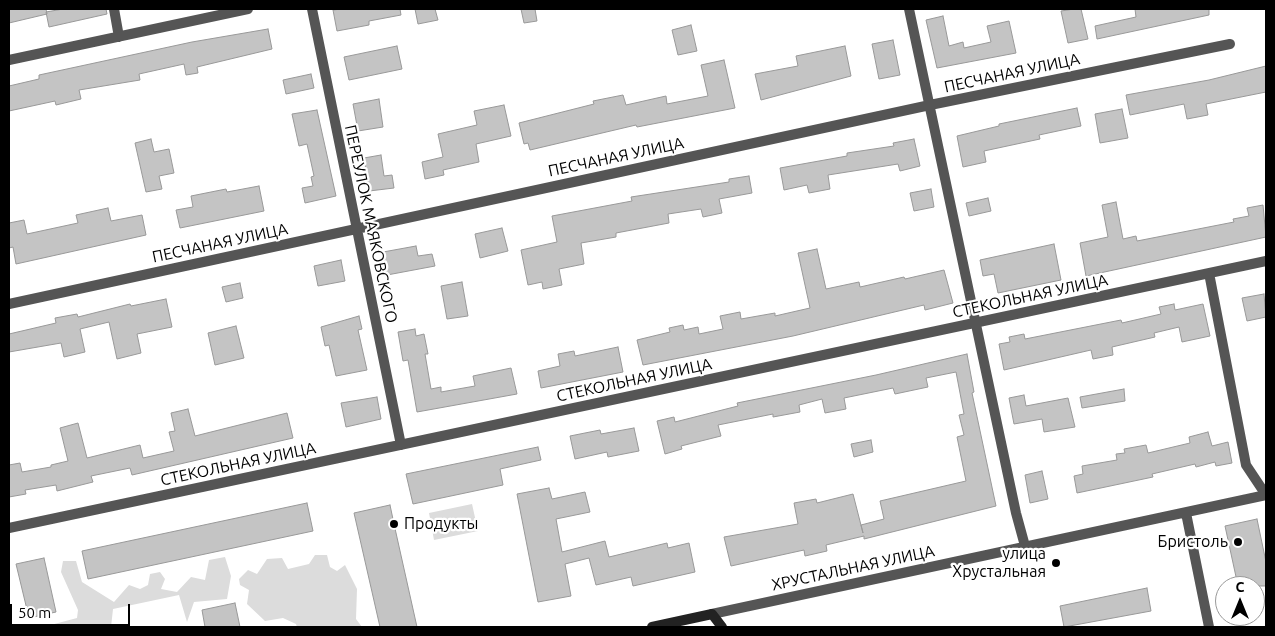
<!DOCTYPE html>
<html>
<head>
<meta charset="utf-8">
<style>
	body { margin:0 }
	#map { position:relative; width:1275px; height:636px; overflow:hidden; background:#fff; font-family:Ubuntu,sans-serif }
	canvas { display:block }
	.frame { position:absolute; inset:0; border:10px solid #000; pointer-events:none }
	.north { position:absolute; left:1215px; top:576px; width:50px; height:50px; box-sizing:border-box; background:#fff; border:1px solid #999; border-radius:50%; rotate:0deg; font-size:14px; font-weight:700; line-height:20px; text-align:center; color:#000 }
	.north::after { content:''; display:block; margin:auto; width:18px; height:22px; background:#000; clip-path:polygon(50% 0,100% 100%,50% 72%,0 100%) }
	.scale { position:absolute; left:10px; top:604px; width:120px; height:22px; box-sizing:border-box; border:2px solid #000; border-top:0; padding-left:6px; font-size:15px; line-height:18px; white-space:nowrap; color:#000; -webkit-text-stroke:4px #fff; paint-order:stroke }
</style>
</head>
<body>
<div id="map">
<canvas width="1275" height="636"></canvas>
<div class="frame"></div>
<div class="north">С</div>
<div class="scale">50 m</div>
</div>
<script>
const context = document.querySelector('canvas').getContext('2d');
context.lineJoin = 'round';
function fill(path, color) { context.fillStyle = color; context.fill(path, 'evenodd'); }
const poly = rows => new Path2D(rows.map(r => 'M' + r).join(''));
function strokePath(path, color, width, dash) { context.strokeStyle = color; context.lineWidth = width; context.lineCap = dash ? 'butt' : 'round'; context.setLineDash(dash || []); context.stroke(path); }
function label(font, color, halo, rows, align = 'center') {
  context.font = font + ' Ubuntu,sans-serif'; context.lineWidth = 4.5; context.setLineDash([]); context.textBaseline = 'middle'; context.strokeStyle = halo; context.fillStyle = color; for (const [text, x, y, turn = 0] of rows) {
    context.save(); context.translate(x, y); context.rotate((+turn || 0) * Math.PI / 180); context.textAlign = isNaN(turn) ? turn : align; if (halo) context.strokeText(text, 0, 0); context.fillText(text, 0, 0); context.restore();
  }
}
const green = poly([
	[472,504,478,531,434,540,429,513],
	[315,555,327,555,330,567,337,571,345,565,357,589,356,619,362,627,297,627,296,624,283,618,265,621,247,604,249,590,240,585,239,579,248,570,257,574,267,559,282,558,288,569,309,564],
	[225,557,231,576,227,599,194,602,187,622,179,595,113,609,111,627,43,627,77,618,78,610,61,572,63,561,76,561,82,582,114,602,129,585,140,589,148,585,150,574,160,572,165,579,161,589,177,592,191,577,205,580,209,560]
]);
const building = poly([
	[9,9,46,9,47,14,9,23,9,9],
	[63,9,106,9,107,14,49,27,46,12,63,9],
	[341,9,400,9,401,15,369,21,369,25,337,31,333,10,341,9],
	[415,9,435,9,438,20,418,24,415,9],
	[521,9,535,9,537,21,524,23,521,9],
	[1074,9,1081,9,1088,39,1068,43,1061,11,1074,9],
	[1135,9,1209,9,1209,15,1097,39,1095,26,1136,17,1135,9],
	[943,16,949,46,963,42,964,48,991,42,987,26,1009,21,1016,53,937,68,926,20,943,16],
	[691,25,697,51,678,55,672,30,691,25],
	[268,29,272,49,197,67,198,73,186,75,184,64,139,74,140,80,79,90,81,99,56,105,55,101,9,111,9,86,39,79,39,75,192,42,268,29],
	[893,40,900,75,879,79,872,44,893,40],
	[397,46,402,69,349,80,344,57,397,46],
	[845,46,851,76,761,100,755,74,798,66,796,56,845,46],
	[724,60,735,108,637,127,636,125,530,150,528,143,524,144,519,123,594,104,593,101,623,95,626,105,666,96,667,104,708,96,701,65,724,60],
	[1266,66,1266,92,1206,104,1208,115,1187,119,1184,104,1130,115,1126,95,1209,80,1266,66],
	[311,74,314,88,286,94,283,80,311,74],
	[379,99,383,127,358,131,353,104,379,99],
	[504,105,511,136,476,144,479,162,443,170,444,175,425,179,422,162,443,157,438,134,477,125,474,111,504,105],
	[1077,108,1081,126,1039,135,1040,139,984,151,986,162,963,167,957,136,999,126,999,124,1077,108],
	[1122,109,1128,138,1100,143,1095,114,1122,109],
	[317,110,336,196,305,203,302,188,313,186,311,177,314,176,307,144,299,146,292,114,317,110],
	[151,139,154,152,169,149,174,173,159,176,162,189,146,192,135,143,151,139],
	[914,139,920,166,900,171,898,164,828,175,830,189,809,193,807,185,784,190,780,168,847,156,847,153,894,146,893,143,914,139],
	[381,155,384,176,392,175,394,188,369,191,364,158,381,155],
	[749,176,752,193,719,199,722,213,703,217,701,209,668,214,669,223,616,233,616,237,581,243,584,264,559,269,562,285,543,289,542,282,528,285,521,250,557,242,552,216,632,201,631,197,729,182,729,179,749,176],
	[259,186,264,211,180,228,176,210,193,207,191,196,226,189,227,192,259,186],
	[931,189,934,207,914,211,910,193,931,189],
	[988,198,991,211,969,216,966,203,988,198],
	[1116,202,1123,239,1136,236,1137,241,1234,222,1233,219,1249,216,1247,208,1263,205,1266,237,1086,276,1080,243,1108,237,1102,205,1116,202],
	[108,208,111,221,142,215,146,235,16,264,13,247,9,248,9,223,24,220,27,234,78,223,76,215,108,208],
	[502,228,508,251,480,258,475,234,502,228],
	[1054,244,1061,280,998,293,994,274,983,276,980,260,1054,244],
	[416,246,418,256,432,254,435,266,387,275,383,252,416,246],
	[817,249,826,289,859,282,860,287,904,277,905,279,944,270,953,303,925,310,924,305,793,336,643,365,637,340,670,332,669,328,683,325,684,330,698,327,699,334,723,329,720,316,740,312,741,319,775,313,775,316,810,308,798,253,817,249],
	[341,260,345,281,318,286,314,266,341,260],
	[462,282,468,316,447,319,441,286,462,282],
	[240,283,243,298,226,302,222,287,240,283],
	[1264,294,1266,317,1247,321,1242,298,1264,294],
	[166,299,172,327,137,334,141,353,117,359,109,322,80,329,85,352,64,357,61,343,9,352,9,334,56,323,55,318,77,314,78,317,130,304,131,306,166,299],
	[1174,304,1175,310,1203,304,1210,336,1182,342,1179,327,1154,333,1155,337,1112,347,1113,355,1093,359,1091,350,1004,370,999,344,1010,342,1009,337,1024,334,1025,339,1121,320,1122,323,1161,314,1159,307,1174,304],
	[359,316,362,329,358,330,367,370,336,376,329,345,325,346,321,327,359,316],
	[236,326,244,358,215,365,208,333,236,326],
	[415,329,416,336,424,334,428,354,425,354,431,389,441,387,441,392,475,386,473,376,511,368,517,394,417,412,408,360,403,361,398,332,415,329],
	[618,347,623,372,541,388,538,371,560,366,558,354,574,351,575,356,618,347],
	[967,354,974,392,972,393,996,506,864,539,864,536,826,545,827,551,805,556,804,550,731,566,724,537,798,524,794,503,816,499,817,503,853,494,863,533,861,525,884,519,880,501,966,481,957,437,964,435,959,415,964,414,956,372,926,378,928,387,895,394,893,388,844,398,846,409,825,413,822,399,799,405,800,412,773,417,773,414,718,425,721,436,681,446,682,449,665,454,657,421,674,417,675,422,738,406,737,403,876,375,967,354],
	[1124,389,1125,401,1082,408,1080,397,1124,389],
	[1024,395,1026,406,1068,398,1075,427,1044,432,1042,419,1014,424,1009,398,1024,395],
	[377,397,381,419,346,427,341,403,377,397],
	[188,409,195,436,287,413,293,438,132,475,130,468,91,476,93,482,57,491,56,485,25,490,26,494,9,497,9,465,20,463,22,472,51,467,51,465,68,461,60,428,78,423,87,458,140,445,143,458,174,451,169,432,175,431,171,413,188,409],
	[634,428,639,451,608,457,607,452,575,459,570,436,600,430,601,434,634,428],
	[1208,432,1212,446,1228,442,1232,463,1216,466,1215,462,1196,467,1195,464,1152,474,1153,477,1077,493,1074,476,1083,474,1082,466,1117,460,1116,454,1125,453,1124,449,1146,445,1148,453,1190,443,1189,437,1208,432],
	[871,440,873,452,854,457,851,444,871,440],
	[538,447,541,460,500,469,503,485,413,504,406,474,538,447],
	[1042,471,1048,499,1030,503,1025,475,1042,471],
	[549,488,552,499,585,492,590,512,556,519,562,552,605,541,609,557,667,543,668,548,689,543,695,572,633,586,631,577,596,585,589,558,565,564,571,596,538,602,517,494,549,488],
	[307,503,313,531,88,579,82,551,307,503],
	[390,505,394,524,417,627,380,627,354,513,390,505],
	[1257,519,1266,562,1266,586,1238,586,1225,526,1257,519],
	[44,558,56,612,29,618,16,564,44,558],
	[1147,588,1151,611,1064,627,1060,606,1147,588],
	[235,603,240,627,205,627,202,610,235,603]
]);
const minor = poly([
	[114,9,119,37],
	[312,9,401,445],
	[909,9,1016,513,1025,546],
	[9,60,248,9],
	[1209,273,1246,465,1266,495],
	[9,304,930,105,1230,44],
	[1186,513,1209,627],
	[9,528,1266,261],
	[712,614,1266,495]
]);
const secondary = poly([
	[652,627,712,614,722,627]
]);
const markers = [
	[394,524,5,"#000"],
	[1238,542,5,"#000"],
	[1056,563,5,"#000"]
];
const streetNames = [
	["ПЕСЧАНАЯ УЛИЦА",1012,73,-12],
	["ПЕСЧАНАЯ УЛИЦА",616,157,-12],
	["ПЕРЕУЛОК МАЯКОВСКОГО",371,224,78],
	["ПЕСЧАНАЯ УЛИЦА",220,243,-12],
	["СТЕКОЛЬНАЯ УЛИЦА",1030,296,-12],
	["СТЕКОЛЬНАЯ УЛИЦА",634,380,-12],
	["СТЕКОЛЬНАЯ УЛИЦА",238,464,-12],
	["ХРУСТАЛЬНАЯ УЛИЦА",853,568,-12]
];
const poiNames = [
	["Продукты",404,524,"left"],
	["Бристоль",1228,542],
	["улица",1046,554],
	["Хрустальная",1046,572]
];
fill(green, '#dcdcdc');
fill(building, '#c4c4c4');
strokePath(building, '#999', 1);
strokePath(minor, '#555', 10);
strokePath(secondary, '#222', 10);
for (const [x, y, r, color] of markers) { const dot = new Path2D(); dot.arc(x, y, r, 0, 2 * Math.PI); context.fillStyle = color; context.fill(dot); strokePath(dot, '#fff', 2); }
label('16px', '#000', '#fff', streetNames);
label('16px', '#000', '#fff', poiNames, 'right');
</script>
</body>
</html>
